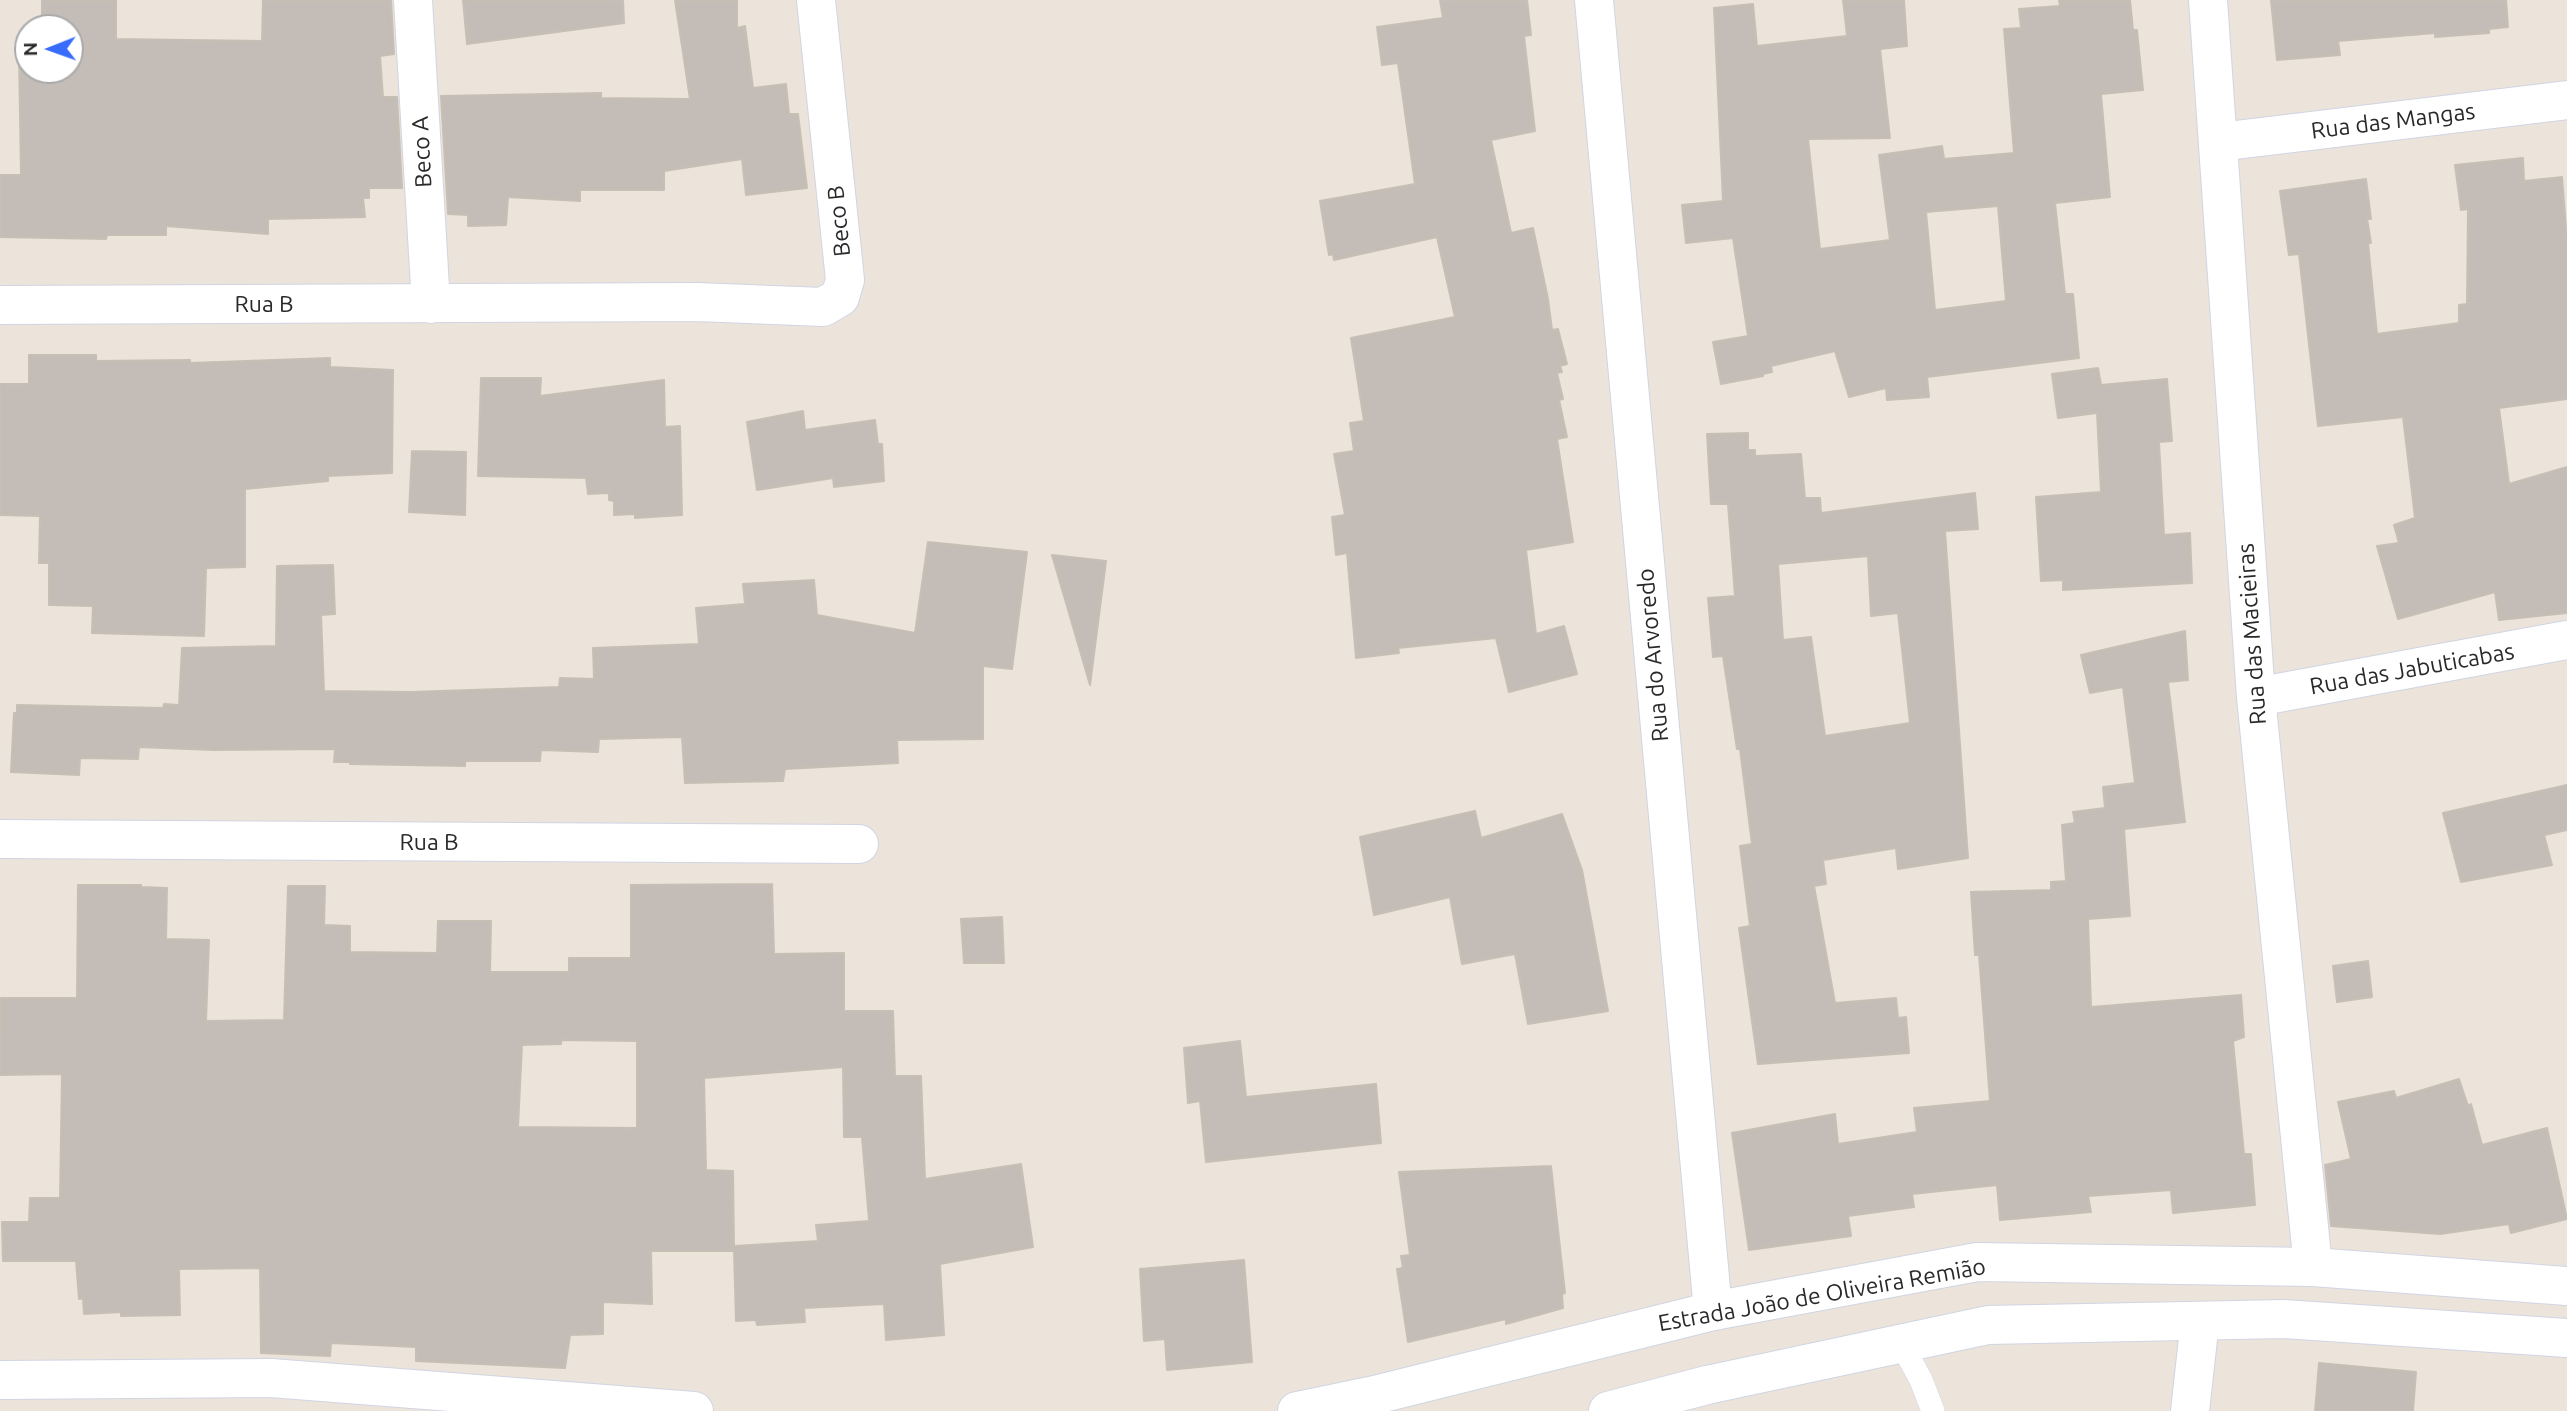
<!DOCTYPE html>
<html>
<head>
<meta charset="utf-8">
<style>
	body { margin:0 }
	#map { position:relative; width:2567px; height:1411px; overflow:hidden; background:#ece3db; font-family:Ubuntu,sans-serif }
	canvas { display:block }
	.north { position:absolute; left:14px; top:14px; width:70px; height:70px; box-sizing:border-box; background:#fff; border:2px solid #a9a9a9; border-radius:50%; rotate:269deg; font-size:19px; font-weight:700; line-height:28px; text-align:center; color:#292929 }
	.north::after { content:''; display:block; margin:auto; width:24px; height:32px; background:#376cfc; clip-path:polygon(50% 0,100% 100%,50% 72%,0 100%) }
</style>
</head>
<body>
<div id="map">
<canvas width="2567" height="1411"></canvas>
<div class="north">N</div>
</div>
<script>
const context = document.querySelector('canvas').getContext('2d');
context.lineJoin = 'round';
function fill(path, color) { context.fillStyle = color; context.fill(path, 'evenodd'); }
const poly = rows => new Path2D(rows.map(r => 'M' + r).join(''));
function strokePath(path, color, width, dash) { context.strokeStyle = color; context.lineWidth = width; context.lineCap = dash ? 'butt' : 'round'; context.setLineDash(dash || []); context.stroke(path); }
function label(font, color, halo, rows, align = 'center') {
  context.font = font + ' Ubuntu,sans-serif'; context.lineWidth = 7; context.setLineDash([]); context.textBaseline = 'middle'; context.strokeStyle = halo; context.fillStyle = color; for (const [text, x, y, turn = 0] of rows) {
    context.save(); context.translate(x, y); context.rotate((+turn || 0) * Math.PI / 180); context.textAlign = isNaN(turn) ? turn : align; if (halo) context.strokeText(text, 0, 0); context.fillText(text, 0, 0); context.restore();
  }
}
const building = poly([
	[42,0,116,0,116,39,262,41,263,0,391,0,394,54,380,56,383,97,397,97,402,188,369,188,369,198,363,198,365,217,268,219,268,234,166,226,166,235,107,235,106,239,0,237,0,175,21,175,19,55,28,55,28,70,70,70,70,28,42,28,42,0],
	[463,0,623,0,624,23,467,44,463,0],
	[675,0,737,0,737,28,745,26,753,88,786,84,789,114,798,114,807,188,746,195,742,159,664,171,664,190,580,190,580,201,508,197,506,225,468,226,468,215,448,214,441,96,601,93,601,98,690,99,675,0],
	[1440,0,1527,0,1531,35,1524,36,1535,131,1491,140,1511,233,1533,228,1548,299,1552,330,1558,329,1567,364,1560,366,1562,372,1557,373,1563,399,1559,400,1567,437,1557,439,1573,542,1526,550,1536,634,1564,626,1577,674,1509,692,1496,638,1398,648,1399,653,1356,658,1347,553,1336,555,1332,517,1345,515,1334,454,1354,451,1350,423,1364,421,1351,338,1455,317,1437,237,1334,260,1333,254,1329,255,1320,201,1415,184,1398,63,1382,65,1377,27,1443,18,1440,0],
	[1843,0,1904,0,1907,46,1880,49,1890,138,1808,139,1820,249,1890,240,1879,155,1942,146,1944,159,2014,153,2004,29,2021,28,2019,9,2060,6,2059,0,2130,0,2133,30,2137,30,2143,90,2101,94,2110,197,2055,203,2065,294,2073,294,2079,358,1927,377,1929,397,1887,400,1886,388,1849,397,1835,351,1771,366,1772,372,1763,374,1763,376,1721,384,1713,342,1748,336,1733,238,1686,243,1682,205,1723,201,1714,8,1753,4,1757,46,1847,36,1843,0],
	[1998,206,2006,301,1935,310,1926,212,1998,206],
	[2271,0,2506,0,2508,27,2489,29,2489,33,2435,37,2435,33,2338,41,2340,55,2277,60,2271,0],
	[2523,158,2524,181,2562,177,2567,241,2567,399,2499,408,2509,484,2567,467,2567,613,2499,620,2495,592,2398,619,2377,546,2399,543,2394,525,2415,518,2403,417,2318,426,2299,254,2289,255,2280,191,2366,179,2371,219,2367,219,2371,243,2368,243,2377,334,2459,323,2459,305,2467,304,2468,209,2461,210,2455,165,2523,158],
	[29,355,96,355,96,361,190,360,190,363,330,358,330,367,393,370,392,473,328,476,328,481,245,489,245,567,206,568,204,636,92,633,93,606,49,605,49,563,39,563,40,516,0,515,0,384,29,384,29,355],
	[2098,368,2101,385,2167,379,2172,441,2159,442,2164,535,2190,533,2192,583,2063,590,2063,580,2041,581,2036,497,2101,492,2097,413,2058,418,2052,374,2098,368],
	[481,378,541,378,540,396,664,380,665,427,680,426,682,515,635,518,635,514,614,515,614,501,609,500,609,493,588,494,586,478,478,476,481,378],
	[803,411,805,430,875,420,878,444,882,444,884,481,834,487,833,478,757,490,747,422,803,411],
	[1748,433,1748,450,1755,450,1755,456,1801,454,1805,498,1820,498,1821,513,1975,493,1978,529,1945,531,1968,858,1898,869,1896,848,1823,860,1826,884,1814,886,1835,1003,1896,998,1898,1018,1906,1017,1909,1053,1758,1064,1739,928,1750,926,1740,846,1752,844,1740,749,1737,749,1723,656,1713,657,1708,598,1735,596,1728,504,1711,504,1707,434,1748,433],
	[1868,556,1871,616,1898,613,1910,723,1825,736,1811,637,1783,640,1778,564,1868,556],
	[412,451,466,452,465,515,409,512,412,451],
	[928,542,1027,552,1012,669,983,666,983,739,897,740,898,763,785,769,783,781,685,783,682,737,599,739,598,752,541,750,540,761,465,761,465,766,350,764,350,762,334,762,335,749,213,750,139,747,138,759,80,758,79,775,11,772,14,713,17,713,17,705,163,708,164,704,179,705,182,648,276,646,277,566,333,565,335,614,321,615,324,691,411,692,559,687,560,678,594,679,593,648,699,644,696,608,745,604,743,584,814,580,817,615,915,633,928,542],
	[1052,555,1106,561,1090,685,1052,555],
	[2185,631,2188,680,2168,682,2185,822,2124,829,2130,916,2088,919,2091,1007,2241,995,2244,1037,2233,1041,2244,1154,2251,1154,2255,1205,2173,1213,2171,1190,2088,1196,2091,1212,2000,1220,1997,1185,1912,1194,1914,1207,1848,1216,1851,1236,1749,1250,1732,1133,1835,1114,1838,1144,1917,1132,1914,1108,1990,1101,1979,955,1975,955,1971,892,2051,890,2051,882,2066,881,2062,825,2075,823,2073,812,2105,808,2103,787,2135,783,2123,687,2090,693,2081,655,2185,631],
	[2567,785,2567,830,2544,835,2552,865,2461,882,2443,813,2567,785],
	[1475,811,1481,838,1562,814,1582,870,1608,1011,1528,1024,1515,954,1462,964,1450,897,1374,915,1360,837,1475,811],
	[772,884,774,954,844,953,844,1011,893,1011,895,1076,921,1076,925,1179,1021,1164,1033,1247,940,1264,944,1335,886,1340,884,1304,804,1308,805,1322,757,1325,756,1320,736,1321,734,1251,651,1251,652,1304,603,1302,603,1334,570,1335,565,1368,416,1361,416,1347,331,1343,330,1356,261,1353,260,1268,179,1269,180,1315,121,1316,121,1312,84,1314,83,1298,79,1299,76,1261,3,1261,2,1222,29,1222,30,1198,60,1198,62,1074,0,1075,1,998,77,998,78,885,141,885,141,887,167,888,166,939,209,940,206,1021,284,1020,288,886,325,886,324,925,350,926,350,952,437,953,438,921,491,921,490,972,569,972,569,958,631,958,631,885,772,884],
	[561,1040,637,1041,637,1128,518,1127,522,1045,561,1044,561,1040],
	[843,1067,844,1137,862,1137,869,1221,816,1225,818,1241,734,1246,733,1171,706,1170,704,1078,843,1067],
	[1002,917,1004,963,964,963,961,919,1002,917],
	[2368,961,2372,997,2337,1002,2333,966,2368,961],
	[1240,1041,1246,1097,1376,1084,1381,1143,1206,1162,1200,1101,1188,1103,1184,1048,1240,1041],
	[2459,1079,2468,1106,2471,1104,2482,1145,2547,1128,2567,1219,2511,1233,2509,1224,2440,1234,2331,1226,2325,1165,2351,1159,2338,1102,2394,1091,2396,1098,2459,1079],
	[1551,1166,1565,1293,1562,1294,1563,1308,1506,1324,1506,1319,1408,1342,1397,1269,1403,1268,1401,1256,1410,1255,1399,1172,1551,1166],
	[1244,1260,1252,1362,1167,1370,1165,1339,1144,1341,1140,1269,1244,1260],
	[2319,1363,2416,1372,2413,1411,2315,1411,2319,1363]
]);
const service = poly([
	[1901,1343,1921,1380,1933,1411]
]);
const minor = poly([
	[413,0,431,304],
	[1594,0,1713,1311],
	[2208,0,2256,697,2313,1267],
	[2219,142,2567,100],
	[0,305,697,302,823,307,840,297,845,280,816,0],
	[2256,697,2567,640],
	[0,839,859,844],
	[2190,1411,2200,1321]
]);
const secondary = poly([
	[0,1380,271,1378,694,1411],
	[1297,1411,1379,1394,1713,1311,1977,1262,2313,1267,2567,1286],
	[1608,1411,1707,1385,1988,1325,2284,1319,2567,1338]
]);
const streetNames = [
	["Rua das Mangas",2393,121,-7],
	["Beco A",422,152,-93],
	["Beco B",839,221,-96],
	["Rua B",264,304],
	["Rua das Macieiras",2252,634,-94],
	["Rua do Arvoredo",1653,655,-95],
	["Rua das Jabuticabas",2412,669,-10],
	["Rua B",429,842],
	["Estrada João de Oliveira Remião",1822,1295,-10]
];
fill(building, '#c4bdb7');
strokePath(building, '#c7bfb4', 2);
strokePath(service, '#d0d5e3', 24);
strokePath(minor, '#d0d5e3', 40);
strokePath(secondary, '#d0d5e3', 40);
strokePath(service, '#fff', 23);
strokePath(minor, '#fff', 38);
strokePath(secondary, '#fff', 38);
label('23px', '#292929', '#fff', streetNames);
</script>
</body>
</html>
